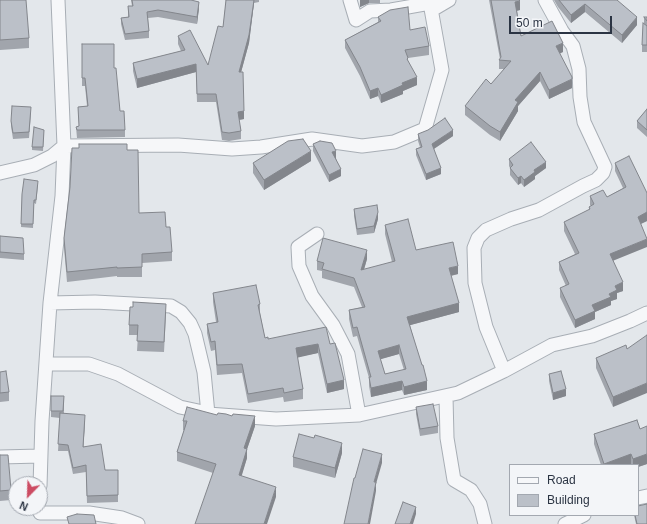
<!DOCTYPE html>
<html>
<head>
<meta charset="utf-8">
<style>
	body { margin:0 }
	#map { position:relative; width:647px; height:524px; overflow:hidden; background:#e3e7eb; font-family:Arial,sans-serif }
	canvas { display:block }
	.legend { position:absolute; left:509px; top:464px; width:130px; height:52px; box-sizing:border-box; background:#f3f5f8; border:1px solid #a3a8b0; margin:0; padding:5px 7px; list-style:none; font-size:12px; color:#2b3443 }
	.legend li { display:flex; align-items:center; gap:8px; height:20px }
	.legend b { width:20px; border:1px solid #a3a8b0 }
	.north { position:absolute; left:8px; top:476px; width:40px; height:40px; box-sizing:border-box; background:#f3f5f8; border:1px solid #a3a8b0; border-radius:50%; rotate:203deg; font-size:11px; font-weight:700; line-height:16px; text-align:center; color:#2b3443 }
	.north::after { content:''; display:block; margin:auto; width:14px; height:18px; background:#cc4c63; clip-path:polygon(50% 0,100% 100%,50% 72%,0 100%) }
	.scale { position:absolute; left:509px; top:16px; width:103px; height:18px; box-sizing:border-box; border:2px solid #2b3443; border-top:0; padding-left:5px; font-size:12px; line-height:14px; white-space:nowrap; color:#2b3443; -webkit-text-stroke:3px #f3f5f8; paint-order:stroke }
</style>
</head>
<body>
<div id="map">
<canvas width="647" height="524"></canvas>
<ul class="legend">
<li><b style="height:5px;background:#f6f7f9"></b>Road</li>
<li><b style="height:11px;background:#bbc0c8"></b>Building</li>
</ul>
<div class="north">N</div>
<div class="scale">50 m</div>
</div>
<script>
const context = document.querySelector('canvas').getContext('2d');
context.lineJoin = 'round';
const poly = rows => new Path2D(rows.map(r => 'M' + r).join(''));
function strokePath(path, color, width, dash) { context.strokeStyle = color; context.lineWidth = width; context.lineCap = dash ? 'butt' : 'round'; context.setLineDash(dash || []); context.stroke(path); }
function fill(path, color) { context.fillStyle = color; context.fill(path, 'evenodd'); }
const street = poly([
	[432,10,449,0],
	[0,173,34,165,52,156,64,146,178,145,232,149,261,147,312,139,362,146,394,142,425,129,442,70,430,3,391,10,370,11,356,20,350,0],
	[317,234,298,247,299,266,312,296,333,325,348,354,359,415],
	[50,303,95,302,171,306,181,312,190,323,195,334,204,372,208,414,276,419,359,415,458,393,504,371,552,345,592,336,630,321,647,313],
	[46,364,89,364,118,374,180,407,203,412],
	[504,371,486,327,475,283,474,248,478,238,486,230,511,219,539,210,583,186,596,180,603,173,605,167,584,122,580,97,579,69,573,46,562,31,545,0],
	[446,396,447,438,454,480,471,490,480,504,485,524],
	[0,457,40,456],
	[40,486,42,421,50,303,62,196,64,146,58,0],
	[638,498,647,496],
	[40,513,89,513,122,518,138,524],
	[565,524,584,515]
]);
const wall = poly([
	[0,0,29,38,29,48,0,50],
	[131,0,191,0,199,8,197,24,158,17,148,18,149,31,149,38,125,40,121,24,121,18,128,17,128,6,132,6],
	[226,0,259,0,259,2,254,3,249,43,241,72,244,119,239,120,241,131,241,139,229,141,222,140,216,102,197,102,196,72,137,88,133,71,133,63,181,51,178,44,178,36,208,65,223,27],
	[360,0,380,0,380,3,369,3,360,7],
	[489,0,519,0,520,10,517,11,521,36,563,52,560,53,572,88,549,99,540,81,518,106,518,111,500,141,490,135,465,115,465,106,491,84,504,69,499,69,499,60,500,59],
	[554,0,617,0,637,25,622,43,585,12,571,23,558,7],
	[378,17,410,30,429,46,429,55,408,58,408,61,417,85,403,91,403,94,381,103,378,96,370,99,360,76,345,48,345,40,378,22],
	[644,17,647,17,647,52,642,52,642,45,644,24],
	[82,44,114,68,120,111,125,130,125,137,77,138,76,127,79,126,78,107,87,106,85,86,82,86],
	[647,109,647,137,637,128,637,121],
	[31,113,29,138,13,139,11,126,11,121],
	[44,130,43,151,32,150,32,147],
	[418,134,453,136,434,149,441,174,426,180,416,155,416,149,420,147,418,141],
	[79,144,127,150,139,213,166,227,172,252,172,261,142,263,142,277,117,277,117,276,67,282,64,248,64,238,79,148],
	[313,144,336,158,341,176,329,182,313,151],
	[509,159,546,168,535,176,535,179,524,187,521,183,518,185,510,175,510,168,509,166],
	[311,161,264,190,253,173,253,163],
	[615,163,647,193,647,221,641,224,613,261,623,291,617,293,617,299,611,301,611,305,595,312,595,319,575,328,560,297,560,288,566,286,559,270,559,262,575,254,564,231,564,222,589,210,589,207,591,206,590,205,590,196,607,197,623,188,615,171],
	[38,185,36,204,34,203,33,228,21,227,22,194],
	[354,209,378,219,374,233,357,235,354,216],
	[385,225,416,250,458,274,451,276,459,312,410,325,427,390,404,395,402,390,371,397,369,386,369,378,357,336,353,337,349,319,349,310,362,307,354,287,322,278,322,271,317,270,317,261,367,259,364,270,392,262,385,234],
	[399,354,404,370,385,374,380,359],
	[0,236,24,254,24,260,0,258],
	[213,293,260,304,260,313,265,338,268,339,330,344,344,389,327,393,318,353,297,357,303,389,303,399,284,402,283,397,248,403,242,373,217,375,215,350,211,351,207,333,207,324,216,322,213,302],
	[166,314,164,352,137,351,138,335,129,335,129,325],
	[627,349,613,407,596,368,596,358],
	[0,372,9,392,9,401,0,402],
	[549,374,566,396,553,400,549,381],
	[64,396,64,413,85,421,83,447,105,470,118,470,118,502,87,503,86,472,73,474,68,451,58,451,60,418,51,417,51,411],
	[416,407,438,426,438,433,420,436,416,414],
	[637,420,647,464,638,467,638,465,632,465,631,464,629,465,601,465,594,444,594,434],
	[183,421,255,426,247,449,247,458,241,476,276,497,213,473,177,461,177,452,184,430,183,430],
	[314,438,342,453,335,478,293,467,293,457],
	[0,455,11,490,11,500,0,501],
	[634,515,638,515,647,524,636,524]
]);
const shadedWall = poly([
	[254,0,254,3,249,43,239,80,239,72],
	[360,0,369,0,369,3,360,7],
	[520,1,520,10,515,11,515,2],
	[199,2,199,8,197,24,197,17],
	[585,4,585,12,571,23,571,15],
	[637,17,637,25,622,43,622,35],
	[563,43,563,52,556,55,556,46],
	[196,64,196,72,137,88,137,79],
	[540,72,540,81,518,106,518,111,500,141,500,132,515,100],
	[417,77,417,85,403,91,403,94,381,103,381,95,402,83],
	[572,79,572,88,549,99,549,90],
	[378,88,378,96,370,99,370,91],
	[244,111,244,119,238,120,238,112],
	[453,130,453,136,432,150,432,144],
	[311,151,311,161,264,190,264,180],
	[336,151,336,158,332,159,332,152],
	[546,162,546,168,535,176,535,179,524,187,524,180,534,170],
	[441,168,441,174,426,180,426,174],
	[341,169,341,176,329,182,329,175],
	[521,176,521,183,518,185,518,178],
	[378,212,378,219,374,233,374,226],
	[647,212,647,221,638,225,638,217],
	[647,239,647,247,610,262,610,254],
	[367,250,367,259,361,279,361,270],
	[458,266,458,274,449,276,449,268],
	[623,282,623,291,617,293,617,299,611,301,611,305,595,312,595,319,575,328,575,320,592,305,609,294,615,286],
	[459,303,459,312,407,326,407,317],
	[318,344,318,353,296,358,296,348],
	[399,345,399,354,378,360,378,351],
	[344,380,344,389,327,393,327,384],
	[402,381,402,390,371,397,371,388],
	[427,381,427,390,404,395,404,387],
	[647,383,647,393,613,407,613,397],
	[566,389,566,396,553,400,553,393],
	[85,415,85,421,83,454,83,447],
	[255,416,255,426,244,458,244,448],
	[342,443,342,453,335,478,335,468],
	[247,449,247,458,239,485,239,475],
	[382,454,382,463,374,491,374,482],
	[631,454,631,464,629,465,604,465,604,464],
	[647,454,647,464,638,467,638,465,633,465,633,459],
	[376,482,376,491,370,524,368,524],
	[276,487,276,497,267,524,264,524],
	[416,507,416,514,413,524,410,524]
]);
const building = poly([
	[0,0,26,0,29,38,0,40,0,0],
	[132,0,191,0,199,2,197,17,158,10,147,12,149,31,125,34,121,18,129,17,128,6,133,6,132,0],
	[226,0,254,0,249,35,239,72,243,72,244,111,238,112,241,131,229,133,222,132,216,94,197,94,196,64,137,79,133,63,185,50,178,36,190,30,208,65,218,26,223,27,226,0],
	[491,0,519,0,520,1,515,2,521,36,552,21,563,43,556,46,572,77,572,79,549,90,540,72,515,100,518,102,500,132,490,126,465,106,486,79,491,84,511,61,499,60,501,57,491,0],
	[559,0,617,0,637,17,622,35,585,4,571,15,559,0],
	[408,7,410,30,425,27,429,46,405,50,408,58,407,59,417,77,402,83,403,85,381,95,378,88,370,91,360,67,345,40,381,21,378,17,390,10,408,7],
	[644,17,647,17,647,21,644,17],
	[643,23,647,26,647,45,642,45,643,23],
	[82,44,114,44,114,68,116,68,120,111,124,111,125,130,77,130,76,127,79,126,78,107,88,106,85,78,82,78,82,44],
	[12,106,31,107,29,132,13,133,11,121,12,106],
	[647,109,647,130,637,121,647,109],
	[445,118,453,130,432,144,441,168,426,174,416,149,422,147,418,134,428,130,445,118],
	[34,127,44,130,43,147,32,147,34,127],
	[303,139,311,151,264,180,253,163,288,141,303,139],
	[320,141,332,143,336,151,332,152,341,169,329,175,313,144,320,141],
	[531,142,546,162,534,170,535,172,524,180,521,176,518,178,510,168,513,165,509,159,531,142],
	[79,144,127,144,127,150,138,150,139,213,165,212,166,227,170,227,172,252,142,254,142,267,117,268,117,267,67,272,64,238,70,187,72,148,79,148,79,144],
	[629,156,647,193,647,212,638,217,647,239,610,254,623,282,615,286,617,290,609,294,611,297,592,305,595,311,575,320,560,288,569,284,559,262,579,253,564,222,590,209,589,207,594,204,590,196,603,190,607,197,626,187,615,163,629,156],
	[24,179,38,181,36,200,34,200,33,224,21,224,22,194,24,179],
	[377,205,378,212,374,226,357,229,354,209,377,205],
	[408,219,416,250,453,242,458,266,449,268,459,303,407,317,422,365,423,365,427,381,404,387,402,381,371,388,369,377,371,377,357,327,353,328,349,310,365,307,354,278,322,269,324,263,317,261,323,238,367,250,361,270,395,261,385,225,408,219],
	[399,345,406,369,385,374,378,351,399,345],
	[0,236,23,238,24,254,0,252,0,236],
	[256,285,260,304,258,305,265,338,268,337,268,339,326,327,330,344,335,343,344,380,327,384,318,344,296,348,303,389,284,393,283,388,248,394,242,364,217,365,215,341,211,342,207,324,218,322,213,293,256,285],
	[133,302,166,304,164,342,137,341,138,325,129,325,130,307,133,307,133,302],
	[647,335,647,383,613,397,596,358,626,345,627,349,647,335],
	[6,371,9,392,0,393,0,372,6,371],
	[561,371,566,389,553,393,549,374,561,371],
	[51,396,64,396,63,411,51,411,51,396],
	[433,404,438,426,420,429,416,407,433,404],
	[187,407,217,415,218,413,226,414,232,416,233,414,255,416,244,448,247,449,239,475,276,487,264,524,195,524,216,464,177,452,187,421,183,421,187,407],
	[60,413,85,415,83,447,101,444,105,470,118,470,118,495,87,496,86,465,73,468,68,445,58,444,60,413],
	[637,420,640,429,647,426,647,454,633,459,631,454,604,464,594,434,637,420],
	[299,434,314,438,315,435,342,443,335,468,293,457,299,434],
	[363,449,382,454,374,482,376,482,368,524,344,524,354,478,355,478,363,449],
	[0,455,8,455,11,490,0,491,0,455],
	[403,502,416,507,410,524,395,524,403,502],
	[647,504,647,524,637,524,635,515,638,515,638,506,647,504],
	[77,514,94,515,96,524,69,524,67,517,77,514]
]);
strokePath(street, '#a8aeb5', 15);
strokePath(street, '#f6f7f9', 13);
fill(wall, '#a1a5ac');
fill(shadedWall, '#83868c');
fill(building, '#bbc0c8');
strokePath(building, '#83868c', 1);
</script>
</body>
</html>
